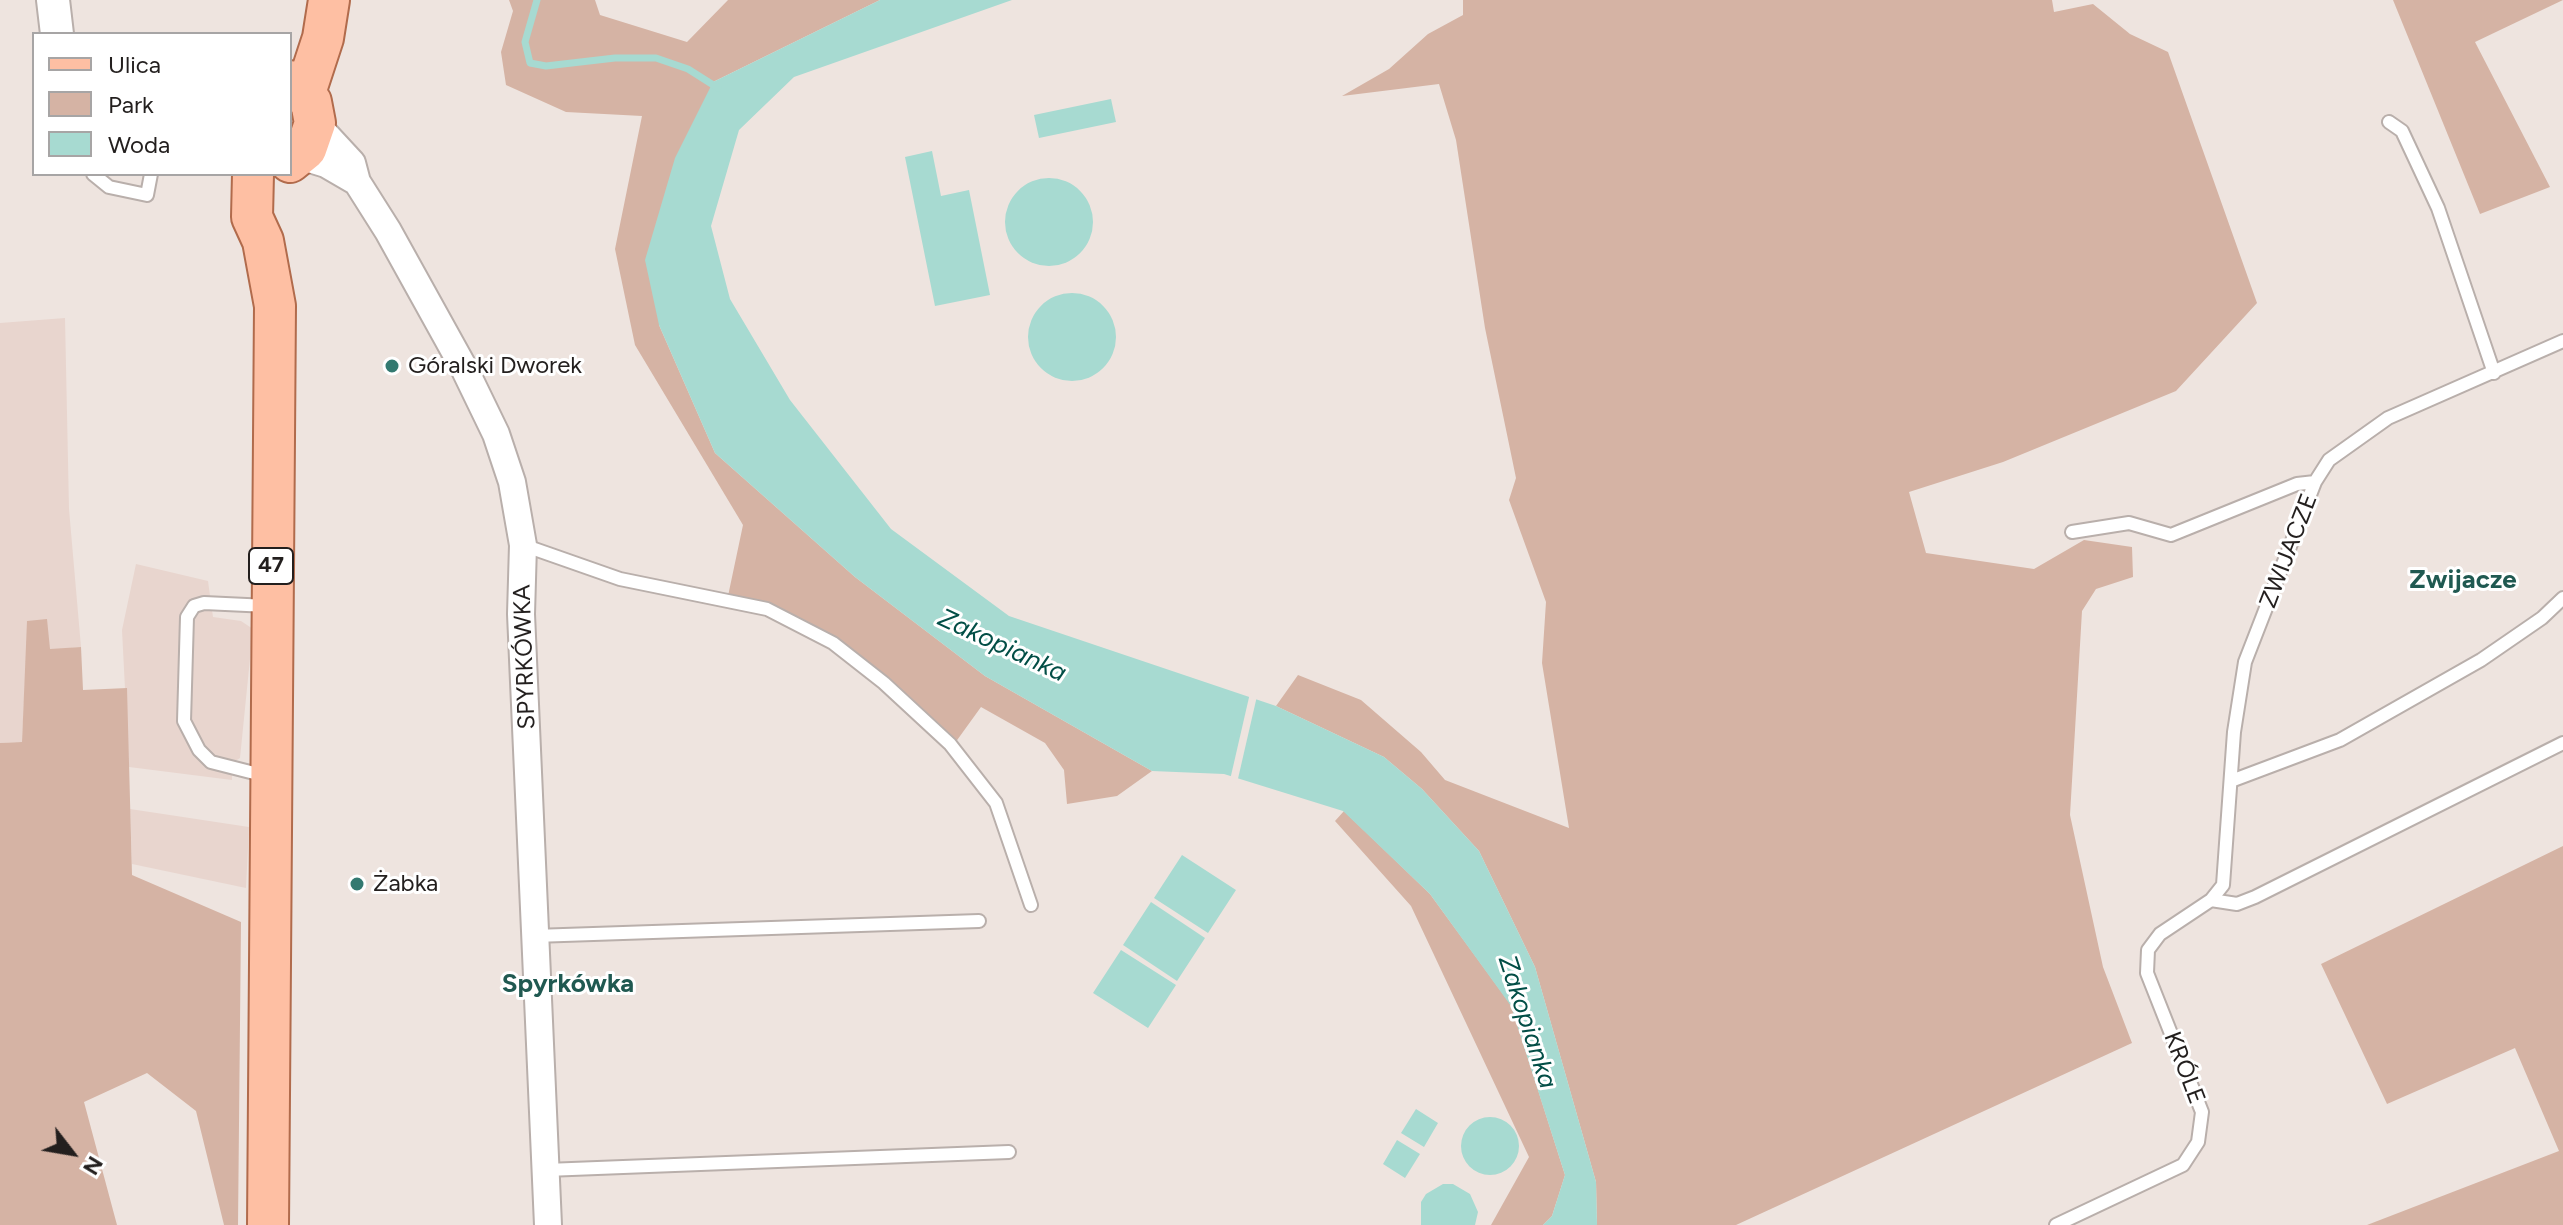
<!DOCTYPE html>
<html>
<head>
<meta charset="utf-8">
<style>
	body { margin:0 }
	#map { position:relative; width:2563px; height:1225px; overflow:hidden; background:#eee4df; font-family:Figtree,sans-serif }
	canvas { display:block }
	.legend { position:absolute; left:32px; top:32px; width:260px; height:144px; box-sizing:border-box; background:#fff; border:2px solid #a7a5a5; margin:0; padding:10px 14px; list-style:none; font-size:24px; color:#231f1e }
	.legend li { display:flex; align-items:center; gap:16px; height:40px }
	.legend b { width:40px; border:2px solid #a7a5a5 }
	.north { position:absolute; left:32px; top:1113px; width:80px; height:80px; -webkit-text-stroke:6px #fff; paint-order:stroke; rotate:121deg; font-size:22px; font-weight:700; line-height:32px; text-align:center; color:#231f1e }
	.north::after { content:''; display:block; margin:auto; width:28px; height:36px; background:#231f1e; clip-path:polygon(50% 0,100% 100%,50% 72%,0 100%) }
</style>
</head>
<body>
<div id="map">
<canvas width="2563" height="1225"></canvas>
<ul class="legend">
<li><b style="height:10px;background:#febfa3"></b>Ulica</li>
<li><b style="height:22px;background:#d5b3a4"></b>Park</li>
<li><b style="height:22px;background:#a7dad1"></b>Woda</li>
</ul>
<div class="north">N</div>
</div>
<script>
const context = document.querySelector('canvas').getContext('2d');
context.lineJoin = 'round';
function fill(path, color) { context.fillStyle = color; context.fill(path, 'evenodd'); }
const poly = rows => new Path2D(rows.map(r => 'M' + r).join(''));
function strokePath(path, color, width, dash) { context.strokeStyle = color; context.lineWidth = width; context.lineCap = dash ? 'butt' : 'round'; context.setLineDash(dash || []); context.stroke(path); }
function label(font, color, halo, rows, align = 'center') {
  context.font = font + ' Figtree,sans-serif'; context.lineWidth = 6; context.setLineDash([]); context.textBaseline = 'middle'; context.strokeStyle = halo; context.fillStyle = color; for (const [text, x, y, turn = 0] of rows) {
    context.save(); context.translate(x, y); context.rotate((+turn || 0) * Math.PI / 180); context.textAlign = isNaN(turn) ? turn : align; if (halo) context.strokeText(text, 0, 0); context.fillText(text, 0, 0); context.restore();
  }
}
const built = poly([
	[65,318,69,509,81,647,50,650,28,621,22,742,0,743,0,323],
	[136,564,208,581,213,617,241,621,253,629,240,758,232,763,232,780,129,767,122,630],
	[130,809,249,827,246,888,132,864]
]);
const green = poly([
	[509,0,595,0,600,15,687,42,728,0,880,0,713,82,659,325,715,453,855,577,985,676,1152,771,1117,796,1067,804,1064,770,1045,743,981,707,955,743,864,659,780,609,728,596,743,525,635,345,615,249,642,116,566,112,506,85,501,52,513,11],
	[1463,0,2052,0,2054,12,2093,4,2130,34,2168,52,2257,303,2176,391,2003,462,1909,492,1926,553,2034,569,2084,540,2132,547,2133,577,2096,589,2082,611,2070,815,2103,967,2132,1043,1736,1225,1597,1225,1596,1182,1535,967,1479,851,1422,789,1384,757,1276,706,1298,675,1361,700,1421,752,1445,780,1569,828,1542,663,1546,602,1509,500,1516,478,1485,328,1456,140,1439,84,1342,96,1389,69,1428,34,1463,15],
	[2393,0,2563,0,2475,42,2550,187,2480,214],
	[47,619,50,649,81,647,83,690,127,688,132,875,241,922,238,1225,224,1225,196,1111,147,1073,84,1102,117,1225,0,1225,0,743,22,742,27,621],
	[1344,811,1430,894,1511,1005,1565,1175,1552,1216,1543,1225,1491,1225,1529,1157,1411,906,1335,821],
	[2563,846,2563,1225,2367,1225,2559,1151,2515,1048,2387,1104,2321,964]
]);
const water = poly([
	[880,0,1012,0,794,77,739,130,711,226,730,299,790,400,891,529,1009,616,1276,706,1384,757,1422,789,1479,851,1535,967,1596,1182,1597,1225,1543,1225,1552,1216,1565,1175,1511,1006,1430,894,1343,811,1224,774,1152,771,985,676,855,577,715,453,659,325,645,260,675,158,713,82],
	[1111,99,1116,122,1039,138,1034,115],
	[932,151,941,196,969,190,990,295,935,306,905,157],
	'1005 222a44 44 0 1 1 88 0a44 44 0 1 1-88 0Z',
	'1028 337a44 44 0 1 1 88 0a44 44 0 1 1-88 0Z',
	[1182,855,1236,890,1208,933,1154,898],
	[1151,902,1205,938,1177,981,1123,945],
	[1121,950,1176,985,1148,1028,1093,993],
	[1416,1109,1438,1123,1424,1147,1401,1133],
	'1461 1146a29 29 0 1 1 58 0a29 29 0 1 1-58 0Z',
	[1397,1140,1420,1154,1405,1178,1383,1164],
	[1443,1184,1453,1184,1470,1194,1478,1212,1475,1225,1421,1225,1421,1202,1426,1194]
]);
const pier = poly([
	[1250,693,1257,696,1237,783,1230,780]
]);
const stream = poly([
	[537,0,525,42,530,63,546,66,615,58,656,58,688,69,718,88]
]);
const service = poly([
	[2389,122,2402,131,2438,208,2494,373],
	[93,174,109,187,147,195,151,174],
	[2072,532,2129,523,2171,535,2297,484,2315,482],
	[523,545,620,579,767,609,833,643,884,683,950,744,996,803,1031,905],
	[266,776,211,762,199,750,184,721,187,617,194,606,204,603,268,606],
	[2231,781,2340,740,2481,660,2542,618,2563,598],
	[2211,900,2237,904,2255,897,2563,743],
	[534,936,979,921],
	[546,1170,1009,1152],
	[2056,1225,2183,1165,2198,1142,2202,1112,2147,973,2148,950,2160,934,2211,900,2223,885,2234,732,2245,662,2315,482,2329,460,2388,418,2563,341]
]);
const minor = poly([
	[315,123,352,163,357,182,388,231,465,370,496,434,512,482,523,545,521,614,548,1225],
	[300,156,326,164,357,182]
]);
const tertiary = poly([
	[53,0,57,34]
]);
const primary = poly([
	[290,81,311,102,315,123,306,149,290,162],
	[305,93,323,38,329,0],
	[253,174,252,217,263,241,275,306,268,1225]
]);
const markers = [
	[392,366,8,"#337970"],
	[357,884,8,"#337970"]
];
const shields = [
	[271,566,44]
];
const shieldNames = [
	["47",271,566]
];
const poiNames = [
	["Góralski Dworek",408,366],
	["Żabka",373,884]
];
const streetNames = [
	["ZWIJACZE",2289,551,-69],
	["SPYRKÓWKA",525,657,-92],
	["KRÓLE",2184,1068,69]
];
const neighbourhoodNames = [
	["Zwijacze",2463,580],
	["Spyrkówka",568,984]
];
const waterNames = [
	["Zakopianka",1002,646,25],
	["Zakopianka",1527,1022,72]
];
fill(built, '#e8d5ce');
fill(green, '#d5b3a4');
fill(water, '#a7dad1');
fill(pier, '#eee4df');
strokePath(stream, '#a7dad1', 7);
strokePath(service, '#b9afab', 16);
strokePath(minor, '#b9afab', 30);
strokePath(tertiary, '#b9afab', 36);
strokePath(primary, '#b16b4c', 44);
strokePath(service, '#fff', 12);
strokePath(minor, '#fff', 26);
strokePath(tertiary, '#fff', 32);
strokePath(primary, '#febfa3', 40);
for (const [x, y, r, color] of markers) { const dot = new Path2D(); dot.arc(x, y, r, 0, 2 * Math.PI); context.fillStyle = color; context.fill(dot); strokePath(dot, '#fff', 3); }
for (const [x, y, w] of shields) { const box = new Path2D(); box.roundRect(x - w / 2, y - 18, w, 36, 6); context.fillStyle = '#fff'; context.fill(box); strokePath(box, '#231f1e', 2); }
label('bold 22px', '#231f1e', null, shieldNames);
label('24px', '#231f1e', '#fff', poiNames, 'left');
label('24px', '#231f1e', '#fff', streetNames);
label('bold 26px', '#205951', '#fff', neighbourhoodNames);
label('italic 26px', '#024e46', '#fff', waterNames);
</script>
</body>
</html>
